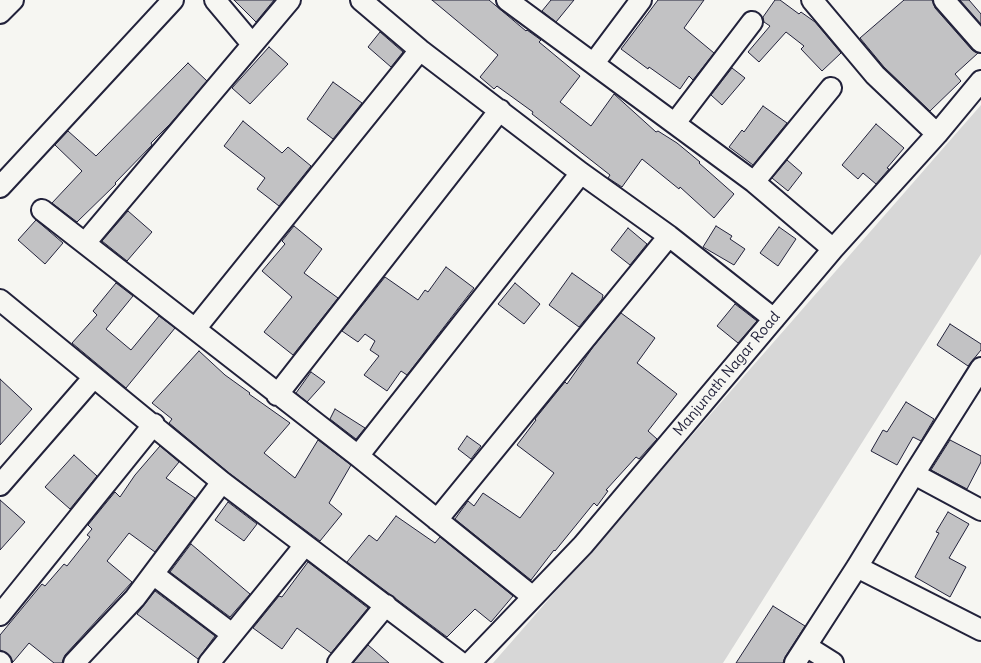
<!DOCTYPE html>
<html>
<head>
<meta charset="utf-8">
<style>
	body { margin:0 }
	canvas { display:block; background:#f6f6f2 }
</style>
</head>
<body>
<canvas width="981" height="663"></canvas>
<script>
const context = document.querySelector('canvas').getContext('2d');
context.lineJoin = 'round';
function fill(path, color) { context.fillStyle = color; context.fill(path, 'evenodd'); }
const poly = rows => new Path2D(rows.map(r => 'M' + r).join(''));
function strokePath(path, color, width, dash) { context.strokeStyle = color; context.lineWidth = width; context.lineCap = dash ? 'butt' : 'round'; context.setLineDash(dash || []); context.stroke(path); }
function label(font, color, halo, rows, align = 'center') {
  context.font = font + ' Delius,sans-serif'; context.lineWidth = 4.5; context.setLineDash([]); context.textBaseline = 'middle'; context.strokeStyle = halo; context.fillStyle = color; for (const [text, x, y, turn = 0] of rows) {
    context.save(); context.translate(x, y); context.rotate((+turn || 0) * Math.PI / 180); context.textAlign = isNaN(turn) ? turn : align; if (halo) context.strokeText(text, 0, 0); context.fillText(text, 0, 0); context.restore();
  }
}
const green = poly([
	[981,105,981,254,723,663,493,663]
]);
const building = poly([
	[234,0,274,0,256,22,234,0],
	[432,0,489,0,526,31,527,30,541,40,539,42,580,76,560,102,591,126,614,94,656,132,658,131,677,143,700,162,699,163,734,194,714,218,680,187,679,189,642,159,622,187,608,178,610,175,532,114,533,112,497,86,494,89,480,77,498,55,432,0],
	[551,0,574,0,556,22,542,11,551,0],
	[658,0,704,0,684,28,714,53,693,80,689,76,680,89,649,67,648,69,621,49,658,0],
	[775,0,780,0,799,14,801,12,815,22,841,53,822,71,801,49,804,46,786,32,759,62,748,52,770,26,764,22,763,17,775,0],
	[904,0,932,0,935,8,972,50,978,53,955,74,961,81,930,111,884,67,860,38,904,0],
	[960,0,969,0,981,14,981,24,960,0],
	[380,32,403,52,391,67,368,47,380,32],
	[269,47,288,64,250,104,232,88,269,47],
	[188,63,207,81,170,124,151,143,152,145,115,183,116,184,77,222,52,203,82,171,55,145,68,131,96,156,188,63],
	[732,68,745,78,722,105,711,95,732,68],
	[333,82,362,103,333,139,307,119,333,82],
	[763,106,787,123,753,165,729,147,742,130,744,132,763,106],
	[243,121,282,153,288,147,311,166,279,206,257,189,265,178,224,146,243,121],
	[876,124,904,148,887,168,889,169,876,184,863,173,858,179,842,165,876,124],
	[787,160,802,173,788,191,772,178,787,160],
	[128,211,152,232,127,261,102,241,128,211],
	[36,220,63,243,45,264,18,240,36,220],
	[294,226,322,249,304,273,338,298,293,355,264,332,292,297,262,271,285,244,282,241,294,226],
	[716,226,732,236,730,239,745,249,734,265,703,247,716,226],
	[779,227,796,239,778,266,760,253,779,227],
	[628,228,647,244,630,265,611,250,628,228],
	[446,267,474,288,407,375,401,371,387,391,364,375,379,356,370,350,375,341,365,334,358,342,342,331,385,277,418,300,425,290,428,292,446,267],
	[572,273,603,295,602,299,579,327,549,305,572,273],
	[116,283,133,296,106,329,131,350,159,316,175,328,126,388,72,343,97,315,93,311,116,283],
	[515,283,540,304,524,324,498,304,515,283],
	[735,304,757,321,738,343,717,326,735,304],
	[621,313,655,338,637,363,677,394,648,431,657,439,639,459,636,457,606,490,608,491,597,506,594,503,555,551,554,550,531,580,455,519,468,501,474,506,483,493,520,518,554,473,517,445,536,420,535,419,565,382,567,384,593,347,621,313],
	[950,324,981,344,981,350,968,366,937,345,950,324],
	[199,351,225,375,250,393,249,394,290,423,264,453,295,478,318,440,351,465,329,503,342,514,320,541,229,473,169,423,172,419,152,403,199,351],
	[311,372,325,382,307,402,296,393,311,372],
	[0,379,32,409,0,445,0,379],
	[906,402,934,419,921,441,913,437,897,465,871,451,883,430,887,432,906,402],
	[335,409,365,428,356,439,330,419,335,409],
	[467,436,481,446,471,459,458,449,467,436],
	[950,440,981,456,981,462,967,489,931,470,950,440],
	[160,446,179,462,166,478,195,498,155,552,129,533,107,561,132,582,65,655,62,663,54,663,29,643,13,662,8,654,0,650,0,635,42,584,45,586,64,564,67,566,90,537,87,535,92,529,88,525,115,492,120,497,135,475,160,446],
	[74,455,97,476,70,509,45,487,74,455],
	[0,500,25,522,0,550,0,500],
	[228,502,257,524,244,541,215,520,228,502],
	[948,512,969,524,949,558,966,567,950,597,915,577,939,533,936,532,948,512],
	[396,516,435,543,440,537,513,596,491,622,475,609,447,637,347,562,369,535,377,541,396,516],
	[191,544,250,594,230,617,170,572,191,544],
	[308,562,368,608,331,653,297,628,282,649,253,628,279,596,282,597,308,562],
	[155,591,215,636,198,659,137,614,155,591],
	[773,606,805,626,785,657,783,663,736,663,773,606],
	[368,645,389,663,353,663,368,645]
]);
const minor = poly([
	[215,0,252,44],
	[361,0,420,50,581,173,669,236,774,319],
	[507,0,754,182,833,249],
	[812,0,875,75,937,134],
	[944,0,981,42],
	[0,13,13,0],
	[594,63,641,0],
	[675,123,752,22],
	[754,182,831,88],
	[0,187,173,0],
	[42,210,358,456,533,597],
	[85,243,290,0],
	[0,300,222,482,461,663],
	[195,329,420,50],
	[277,395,500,110],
	[358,456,581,173],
	[914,474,981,510],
	[0,485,94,377],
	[437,520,669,236],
	[857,567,981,630],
	[153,574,232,634],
	[0,615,154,424],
	[806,646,833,663],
	[0,662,1,663],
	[74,663,135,598,222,482],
	[209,663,305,545],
	[338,663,386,605],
	[470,663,583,545,833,249,937,134,981,81],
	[795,663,857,567,914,474,981,368]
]);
const streetNames = [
	["Manjunath Nagar Road",727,374,-50]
];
fill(green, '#d7d7d7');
fill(building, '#c2c2c4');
strokePath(building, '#22223b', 1);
strokePath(minor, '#22223b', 24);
strokePath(minor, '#f6f6f2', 20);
label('15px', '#22223b', '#f6f6f2', streetNames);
</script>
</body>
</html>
